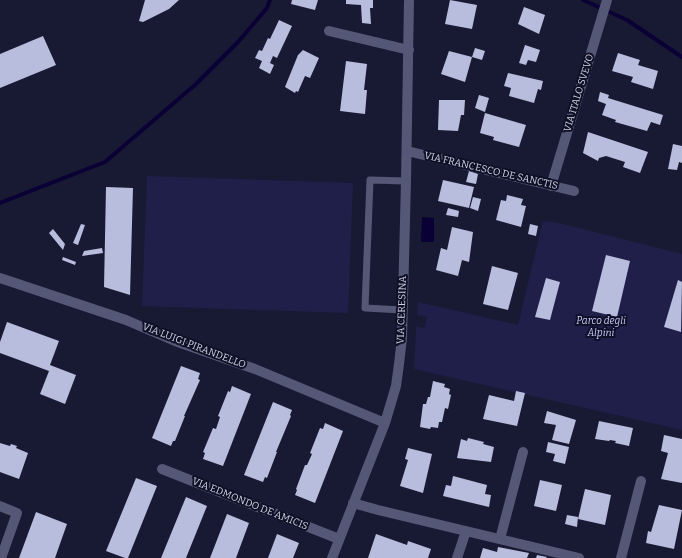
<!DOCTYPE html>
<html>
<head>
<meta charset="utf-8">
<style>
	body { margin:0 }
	canvas { display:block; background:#181932 }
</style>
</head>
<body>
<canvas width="682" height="558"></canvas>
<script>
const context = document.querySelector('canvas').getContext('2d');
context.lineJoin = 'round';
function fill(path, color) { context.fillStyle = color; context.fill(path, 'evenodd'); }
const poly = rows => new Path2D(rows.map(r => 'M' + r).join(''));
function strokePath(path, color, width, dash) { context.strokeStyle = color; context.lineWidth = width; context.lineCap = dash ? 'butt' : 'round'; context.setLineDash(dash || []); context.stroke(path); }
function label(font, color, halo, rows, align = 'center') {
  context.font = font + ' Bitter,serif'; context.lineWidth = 4; context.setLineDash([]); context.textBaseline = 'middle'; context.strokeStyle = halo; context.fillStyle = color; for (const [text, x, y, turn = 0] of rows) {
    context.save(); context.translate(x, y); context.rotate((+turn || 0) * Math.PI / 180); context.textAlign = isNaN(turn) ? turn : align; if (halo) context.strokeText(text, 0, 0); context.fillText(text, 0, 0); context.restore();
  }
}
const green = poly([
	[147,176,353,183,348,313,142,306],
	[543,221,559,223,682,254,682,430,414,369,416,326,424,328,427,317,417,315,418,302,518,325]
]);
const water = poly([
	[422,217,434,218,434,242,421,242]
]);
const stream = poly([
	[583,0,627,20,682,57],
	[0,203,105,162,196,84,238,42,267,8,270,0]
]);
const building = poly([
	[145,0,179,0,169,9,143,22,139,21],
	[292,0,318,0,315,10,291,4],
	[346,0,373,0,373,8,370,8,371,24,362,23,361,5,346,4],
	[450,0,477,5,472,29,445,24],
	[524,7,545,15,539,34,518,24],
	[279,20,292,26,277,58,273,56,270,63,274,65,270,74,259,68,262,61,255,58,259,50,262,51,268,38,270,39],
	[43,36,56,65,0,88,0,54],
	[525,45,540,50,536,62,528,60,526,65,519,63],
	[475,48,485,51,482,60,472,57,465,82,441,74,449,51,472,57],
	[303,50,319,58,310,78,305,76,298,92,296,91,295,93,285,87,298,55],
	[618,53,640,60,638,65,658,71,653,89,631,82,633,77,612,71],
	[346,61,367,64,364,90,367,90,365,114,340,111],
	[508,73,543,81,541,90,538,89,534,103,509,96,511,88,504,86],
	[600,92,609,95,608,98,663,115,660,125,651,122,647,131,615,122,616,120,602,115,606,104,598,101],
	[479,95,489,98,485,112,475,108],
	[439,100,465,100,464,115,461,115,458,131,438,130],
	[485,113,526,125,519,147,493,140,494,137,480,133],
	[588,132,648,152,640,173,623,167,625,162,606,156,599,158,598,161,583,153],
	[673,144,682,146,682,163,679,162,677,170,668,169],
	[469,171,478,174,476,184,466,182],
	[443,180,474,187,469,208,438,201],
	[106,187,133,188,130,295,104,287],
	[507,195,523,199,521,205,526,206,521,227,496,220,501,200,506,201],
	[473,197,481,199,478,211,470,208],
	[448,208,459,211,458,217,446,215],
	[81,224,85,225,78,245,73,243],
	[530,224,538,226,536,236,528,234],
	[452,227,473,232,469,262,462,260,458,276,436,270,441,248,447,250],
	[53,229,65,244,63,250,49,233],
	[102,248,103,253,82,256,84,251],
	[606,255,630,261,617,317,592,311],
	[63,257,76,262,75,265,62,260],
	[492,266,518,273,508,310,483,304],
	[546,278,560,282,550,320,535,317],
	[678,280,682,282,681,332,664,327],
	[7,322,59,341,50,365,76,375,65,404,40,394,49,371,0,353,0,342],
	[181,366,200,373,198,379,200,380,184,416,185,416,175,441,173,441,171,446,152,438],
	[433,381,445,384,444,387,450,389,449,394,451,395,448,409,445,408,442,422,439,422,438,428,431,427,430,429,420,427,423,404,426,404,428,397,430,397],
	[232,386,251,394,223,466,203,459,205,453,203,452,213,428,216,429,220,417,218,416,228,391,230,392],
	[516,391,525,393,517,426,483,419,489,395,514,401],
	[273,402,292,410,290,415,291,416,276,452,277,452,267,478,265,477,263,482,244,475],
	[547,411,576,420,569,444,552,440,556,425,544,423],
	[599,421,633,428,629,446,615,443,616,441,610,440,609,441,595,439],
	[325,423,343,431,315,503,295,495,297,490,296,489,305,465,307,465,312,454,310,453,320,428,323,429],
	[664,435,682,439,682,483,661,479,668,453,661,451],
	[468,438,484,442,483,444,494,447,491,462,457,458,461,439,467,441],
	[548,442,569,447,565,464,553,461,555,454,546,452],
	[0,443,10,446,11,444,17,446,16,448,28,453,19,479,0,472],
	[408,448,432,454,423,493,400,486,408,460,405,459],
	[453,476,487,485,485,494,491,495,489,507,443,496,446,485,451,486],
	[136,478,157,486,128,558,125,558,106,551],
	[540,480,562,485,556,511,534,506],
	[585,489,611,495,605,525,578,519],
	[186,497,207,506,186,558,161,558],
	[659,505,682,510,674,549,646,543,648,531,651,532],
	[36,512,67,524,55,558,19,558],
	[227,514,249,523,236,558,210,558],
	[567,515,578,517,577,527,565,524],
	[277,534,299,543,293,558,268,558],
	[376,534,407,545,408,541,431,549,428,558,368,558],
	[498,547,529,553,527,558,480,558,483,548,497,552],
	[537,555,547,557,546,558,536,558]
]);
const service = poly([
	[402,310,365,308,370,180,406,181]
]);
const minor = poly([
	[329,31,409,50],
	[407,151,574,191],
	[551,186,607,0],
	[0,278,126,320,175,341,255,369,385,423],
	[162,469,339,539],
	[353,503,378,510,579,558],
	[0,506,17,513,1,558],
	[500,539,523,452],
	[332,558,385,423,396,386,399,364,402,338,406,181,409,0],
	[457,558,466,531],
	[621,558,641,481]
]);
const streetNames = [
	["VIA ITALO SVEVO",579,93,-73],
	["VIA FRANCESCO DE SANCTIS",491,171,13],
	["VIA CERESINA",402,310,-88],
	["VIA LUIGI PIRANDELLO",194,346,21],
	["VIA EDMONDO DE AMICIS",250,504,22]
];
const parkNames = [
	["Parco degli",601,321],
	["Alpini",601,333]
];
fill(green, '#1f1f49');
fill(water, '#0a0035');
strokePath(stream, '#0a0035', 4);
fill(building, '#b8bcdd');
strokePath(service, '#545775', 7);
strokePath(minor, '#545775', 10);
label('10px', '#cfd1e2', '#0f1027', streetNames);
label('italic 10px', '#c5caf7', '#0f1027', parkNames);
</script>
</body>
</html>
